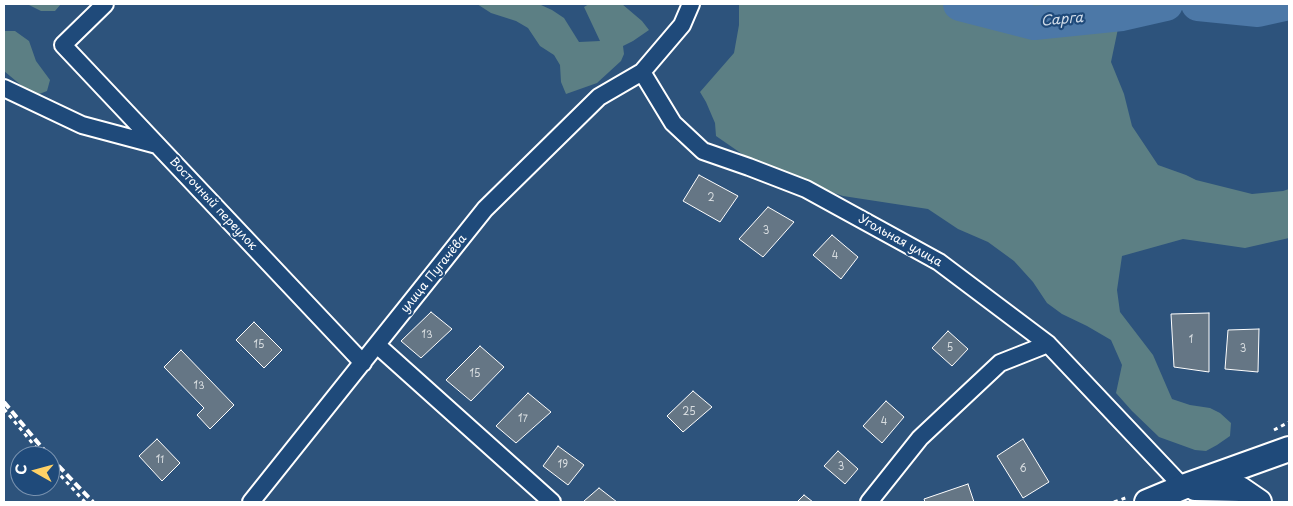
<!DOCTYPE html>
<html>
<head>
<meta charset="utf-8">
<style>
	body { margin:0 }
	#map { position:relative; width:1293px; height:506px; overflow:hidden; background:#2d537c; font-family:"Playpen Sans",sans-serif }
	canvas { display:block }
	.frame { position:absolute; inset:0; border:5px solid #fff; pointer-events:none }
	.north { position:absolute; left:10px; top:446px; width:50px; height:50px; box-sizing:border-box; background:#1f4a7a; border:1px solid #7992af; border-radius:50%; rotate:277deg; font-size:14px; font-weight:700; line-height:20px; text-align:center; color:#fff }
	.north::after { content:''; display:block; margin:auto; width:18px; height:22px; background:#ffd166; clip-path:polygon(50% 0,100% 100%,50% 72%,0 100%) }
</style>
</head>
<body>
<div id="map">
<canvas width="1293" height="506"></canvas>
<div class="frame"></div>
<div class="north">С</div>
</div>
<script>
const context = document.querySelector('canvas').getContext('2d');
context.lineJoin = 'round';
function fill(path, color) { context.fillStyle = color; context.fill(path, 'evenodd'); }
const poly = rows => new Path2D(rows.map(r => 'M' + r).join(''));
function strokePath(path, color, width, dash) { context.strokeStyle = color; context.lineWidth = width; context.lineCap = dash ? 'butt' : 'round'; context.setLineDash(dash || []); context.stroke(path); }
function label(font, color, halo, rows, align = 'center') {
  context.font = font + ' "Playpen Sans",sans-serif'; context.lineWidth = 4.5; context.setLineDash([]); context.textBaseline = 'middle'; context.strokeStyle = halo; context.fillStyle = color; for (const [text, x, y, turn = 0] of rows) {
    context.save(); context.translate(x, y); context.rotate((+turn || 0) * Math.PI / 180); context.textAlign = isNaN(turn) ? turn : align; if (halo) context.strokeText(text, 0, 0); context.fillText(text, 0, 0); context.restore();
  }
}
const green = poly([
	[27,4,61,4,55,11,41,11],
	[477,4,537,4,541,5,552,10,564,18,579,42,600,41,584,7,589,4,622,4,642,21,649,30,633,41,623,46,624,54,621,61,597,83,566,94,561,82,560,65,554,55,540,46,528,28,516,21,491,13],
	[739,4,1119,4,1119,24,1111,62,1124,94,1132,126,1158,165,1186,175,1196,180,1252,194,1283,191,1289,189,1289,238,1245,248,1183,239,1122,256,1117,290,1120,312,1153,355,1172,399,1190,405,1210,408,1220,413,1231,423,1230,436,1217,445,1206,451,1195,450,1159,437,1132,411,1116,393,1122,365,1111,340,1087,326,1062,314,1047,303,1033,282,1014,261,988,242,958,229,928,209,843,196,828,191,745,156,716,136,715,123,706,102,700,92,734,53,739,25],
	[4,31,15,31,29,41,36,61,50,80,47,91,34,96,4,71]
]);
const river = poly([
	[960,4,1034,23,1122,14,1166,4],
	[1198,4,1258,10,1285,4]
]);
const building = poly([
	[699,175,738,196,720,222,683,201,699,175],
	[768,207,794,222,763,257,739,239,768,207],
	[832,235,858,257,841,279,813,255,832,235],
	[431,312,452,329,421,358,401,341,431,312],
	[1209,313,1209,372,1174,367,1171,314,1209,313],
	[254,322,282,350,264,368,236,340,254,322],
	[1259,329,1258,372,1225,369,1228,330,1259,329],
	[948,331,968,349,952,366,932,348,948,331],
	[480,346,504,367,471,401,446,380,480,346],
	[181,350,234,405,210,429,197,415,204,408,164,367,181,350],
	[693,391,712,407,683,432,667,416,693,391],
	[528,393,551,412,516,443,496,426,528,393],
	[886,401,904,417,882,443,863,426,886,401],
	[157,439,180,463,162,481,139,456,157,439],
	[1023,439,1049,482,1023,498,997,456,1023,439],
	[558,446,584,465,568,485,543,466,558,446],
	[838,451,858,469,845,484,824,466,838,451],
	[968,484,974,502,925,502,924,499,968,484],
	[599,488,617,502,585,502,584,501,599,488],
	[804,495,813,502,797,502,804,495]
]);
const path = poly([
	[4,409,43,456],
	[1274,430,1289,422],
	[50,464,85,502],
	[1114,502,1128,497]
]);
const street = poly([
	[105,4,63,45,363,363],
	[642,72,673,123,703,151,749,167,806,189,939,262,1048,344,1183,487],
	[4,88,82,125,157,145],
	[377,345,552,502],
	[251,502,485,209,599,97,642,72,682,25,691,4],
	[869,502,920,438,1000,363,1048,344]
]);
const secondary = poly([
	[1195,488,1240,489,1259,502],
	[1147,502,1183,487,1289,449]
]);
const rail = poly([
	[4,402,49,456],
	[50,457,93,502]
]);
const numberNames = [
	["2",711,198],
	["3",766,231],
	["4",835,256],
	["13",427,335],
	["1",1191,340],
	["15",259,345],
	["5",950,348],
	["3",1243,349],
	["15",475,374],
	["13",199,386],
	["25",689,412],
	["17",523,419],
	["4",884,422],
	["11",160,460],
	["19",563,465],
	["3",841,467],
	["6",1023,469]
];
const streetNames = [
	["Восточный переулок",213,204,47],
	["Угольная улица",900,241,29],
	["улица Пугачёва",434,274,-51]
];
const waterNames = [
	["Сарга",1062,20,-5]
];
fill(green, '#5c7f84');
strokePath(river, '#4c78a7', 34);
fill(building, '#657685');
strokePath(building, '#fff', 1);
strokePath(street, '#fff', 20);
strokePath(secondary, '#fff', 28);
strokePath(path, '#fff', 3, [4, 4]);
strokePath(street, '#1f4a7a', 16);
strokePath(secondary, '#1f4a7a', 24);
strokePath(rail, '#fff', 4, [8, 4]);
label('10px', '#d8dde0', null, numberNames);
label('12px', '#fff', '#1f4a7a', streetNames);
label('italic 14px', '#d2dde9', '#1f4a7a', waterNames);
</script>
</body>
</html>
